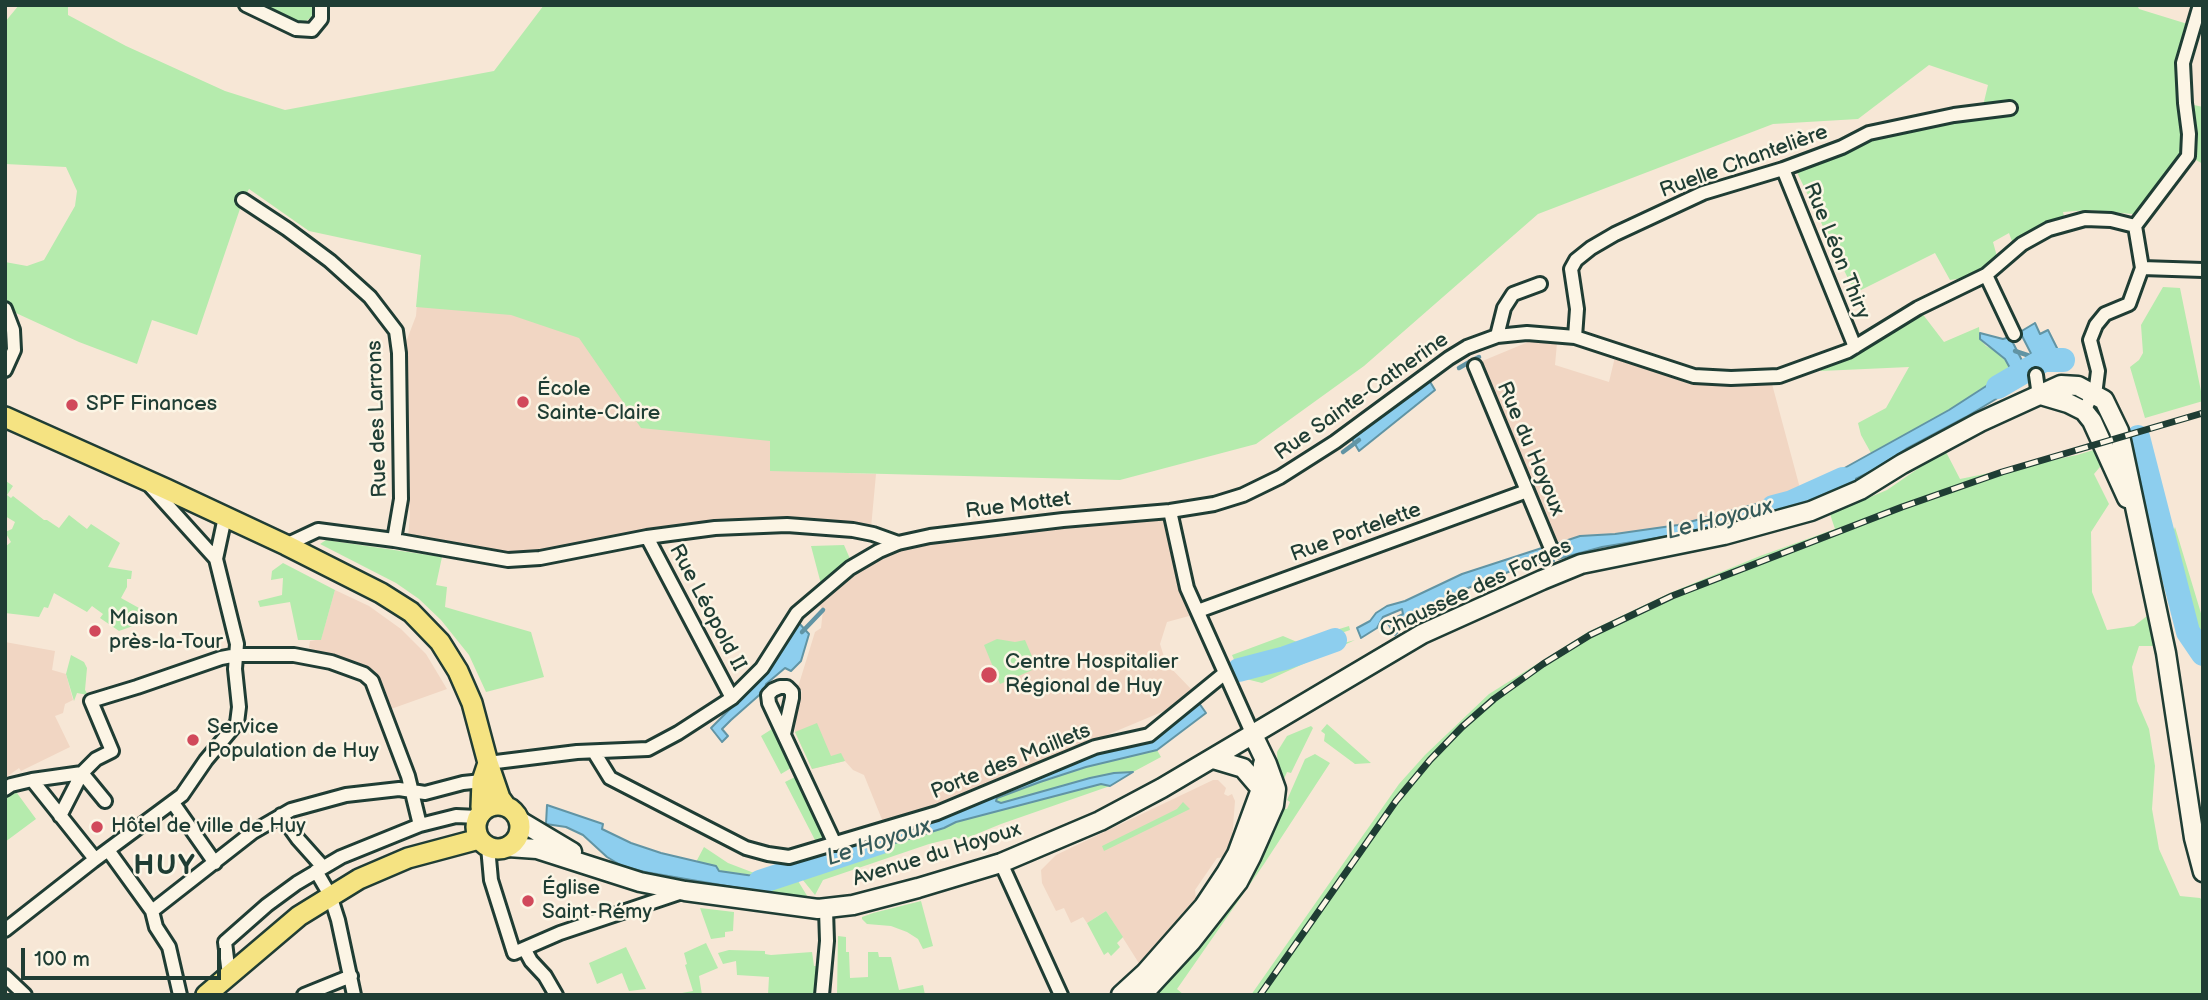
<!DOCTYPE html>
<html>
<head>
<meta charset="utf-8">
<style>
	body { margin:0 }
	#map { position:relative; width:2208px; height:1000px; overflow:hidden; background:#f7e7d6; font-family:"Balsamiq Sans",sans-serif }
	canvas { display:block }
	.frame { position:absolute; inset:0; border:7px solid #1f3d34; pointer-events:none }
	.scale { position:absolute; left:21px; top:948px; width:200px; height:32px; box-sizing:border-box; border:4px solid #1f3d34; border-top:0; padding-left:9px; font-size:21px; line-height:24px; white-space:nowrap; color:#1f3d34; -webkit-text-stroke:5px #fcf5e5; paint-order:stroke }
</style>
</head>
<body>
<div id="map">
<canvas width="2208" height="1000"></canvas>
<div class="frame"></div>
<div class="scale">100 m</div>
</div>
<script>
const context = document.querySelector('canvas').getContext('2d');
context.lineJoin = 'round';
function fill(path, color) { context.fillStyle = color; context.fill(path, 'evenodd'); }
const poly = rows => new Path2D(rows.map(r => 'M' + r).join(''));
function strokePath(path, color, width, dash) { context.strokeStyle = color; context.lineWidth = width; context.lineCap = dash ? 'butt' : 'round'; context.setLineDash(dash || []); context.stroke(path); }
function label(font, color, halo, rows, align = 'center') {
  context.font = font + ' "Balsamiq Sans",sans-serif'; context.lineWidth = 5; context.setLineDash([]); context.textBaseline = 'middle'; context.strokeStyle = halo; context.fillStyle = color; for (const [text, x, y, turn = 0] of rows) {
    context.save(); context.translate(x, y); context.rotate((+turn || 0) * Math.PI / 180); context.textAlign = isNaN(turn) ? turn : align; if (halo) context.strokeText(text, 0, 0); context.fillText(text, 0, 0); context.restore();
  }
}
const built = poly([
	[421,255,821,421,819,472,876,474,871,528,713,524,642,532,557,550,501,554,408,538,410,514,407,474,406,342,416,316],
	[1533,340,1557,343,1555,365,1609,382,1615,357,1692,385,1772,384,1801,492,1678,525,1615,534,1580,536,1553,545,1480,362],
	[1164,518,1189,616,1167,622,1160,644,1166,663,1191,689,1169,709,925,811,883,822,864,775,853,770,845,761,812,769,795,732,797,707,802,691,798,687,815,632,821,628,823,610,817,602,862,569,892,552,922,544,1049,528,1076,528],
	[335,590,369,606,401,629,426,654,447,689,391,709,380,681,367,667,309,648,310,641,321,639],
	[5,642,55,651,52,670,66,674,73,700,65,704,63,713,55,716,70,747,21,771,19,768,5,778],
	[1213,780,1218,780,1226,788,1224,794,1228,796,1232,794,1235,801,1232,840,1227,857,1217,858,1195,890,1196,899,1140,965,1106,911,1087,923,1083,917,1071,923,1064,908,1056,911,1042,883,1041,870,1056,855]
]);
const green = poly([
	[19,5,68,5,68,15,126,46,225,91,285,110,494,71,544,5,2137,5,2139,9,2194,26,2183,63,2185,103,2203,107,2203,164,2189,156,2140,219,2132,214,2089,210,2063,212,2066,224,2015,250,2009,233,1993,242,1999,264,1986,275,1950,280,1935,253,1855,293,1793,164,1869,133,1982,110,1988,85,1929,65,1858,119,1773,124,1538,214,1364,366,1256,444,1120,480,770,471,770,441,641,428,579,338,511,315,416,307,421,255,309,231,249,189,243,200,197,335,152,320,137,364,79,342,5,308,5,262,27,266,44,260,75,206,77,191,66,167,5,164,5,22],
	[265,5,313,5,314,15,306,21,299,22],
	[2163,287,2180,288,2203,401,2145,418,2130,367,2139,360,2143,353,2141,325],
	[1918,308,1944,342,1979,327,1980,339,1986,346,1997,351,2006,359,2011,369,1949,410,1871,453,1861,435,1858,423,1886,408,1909,367,1821,371,1818,362],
	[2100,448,2105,461,2094,474,2109,504,2091,532,2092,592,2107,630,2134,626,2151,613,2156,646,2139,646,2132,667,2137,701,2149,729,2155,766,2152,809,2159,849,2180,896,2200,898,2203,901,2203,995,1251,995,1399,784,1425,755,1489,694,1588,632,1670,593,1760,556,1835,529,1830,514,1887,490,1945,450,1960,479,2077,455],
	[6,481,13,486,7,495,11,498,13,496,44,520,47,520,59,528,69,515,87,529,91,524,120,543,108,567,132,571,131,579,127,579,127,587,121,598,148,613,142,619,133,626,119,631,100,618,103,614,92,606,87,612,54,593,48,608,44,607,39,617,5,613,5,547,11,542,5,532,12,529,15,522,5,516],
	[2175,527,2203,620,2203,654,2188,632,2167,547],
	[326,540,442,557,436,585,447,587,445,607,531,632,544,677,486,692,469,655,441,620,419,599,396,583,320,544],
	[844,545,851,561,821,584,811,546],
	[283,563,335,590,321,640,298,640,290,602,260,607,258,601,282,595,283,578,271,580,272,571],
	[1349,626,1350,630,1310,644,1340,644,1355,640,1262,683,1242,678,1232,655,1283,636,1297,642],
	[997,639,1015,642,1025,640,1037,668,1000,684,984,645],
	[71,655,84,662,87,668,85,690,88,695,77,693,74,701,66,674],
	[817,723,831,756,841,753,845,761,812,769,795,732],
	[1327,724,1371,763,1355,764,1324,741,1325,734,1321,731],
	[1311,726,1313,728,1291,773,1287,772,1283,781,1278,770,1277,752,1287,736],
	[772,729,791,768,781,774,761,736],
	[1157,750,1161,757,1133,772,1114,773,1090,778,1000,803,996,801,997,798,1040,782,1086,767],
	[1315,754,1330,763,1264,864,1177,989,1184,995,1154,995,1224,916,1251,879,1283,808,1287,809,1290,802,1287,800,1305,759],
	[795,777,822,836,821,841,816,842,785,782],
	[1101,784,1110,786,1001,824,967,838,949,839,929,844,823,880,815,895,798,874,814,868,814,864,809,860,846,849,853,856,944,828,956,822],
	[14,789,36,819,5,842,5,795],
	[1183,802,1190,809,1104,851,1102,846,1177,809],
	[704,847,728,863,762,876,719,871,716,866,696,862],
	[795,876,809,899,756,891],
	[921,901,933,946,923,949,918,939,907,932,891,926,867,924,862,919,862,917,873,913],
	[700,908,734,912,733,931,725,932,725,937,711,939],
	[1106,911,1123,937,1117,943,1120,947,1111,956,1108,952,1104,955,1087,923],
	[838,936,846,937,846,952,849,952,850,978,868,977,868,952,878,952,879,957,891,957,899,990,923,985,925,995,837,995],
	[706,943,718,968,699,976,702,995,671,995,693,991,685,965,687,964,684,953],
	[626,947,646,989,629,991,622,973,597,984,589,963],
	[729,950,765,951,765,954,771,955,812,952,814,966,818,966,816,995,768,995,769,977,737,975,736,961,723,964,718,953]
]);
const water = poly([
	[2035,323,2040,334,2048,330,2063,360,2041,373,2020,332,2035,323],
	[1980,333,2003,339,2010,337,2031,378,1966,417,1906,449,1872,471,1814,499,1812,486,1949,410,2011,370,2005,359,1980,339,1980,333],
	[1429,380,1435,390,1359,451,1352,439,1429,380],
	[1801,492,1804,502,1755,517,1669,536,1602,547,1558,559,1553,545,1580,536,1615,534,1678,525,1801,492],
	[1548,546,1554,561,1526,565,1463,590,1419,611,1395,635,1387,622,1403,614,1402,609,1383,617,1377,628,1361,638,1357,628,1370,621,1376,613,1387,606,1405,601,1462,574,1548,546],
	[798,622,809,634,801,661,791,671,785,668,766,684,765,690,731,720,722,729,728,736,722,742,711,728,757,682,772,664,798,622],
	[1199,703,1206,713,1157,750,1086,767,1040,782,997,798,996,801,1001,803,1090,778,1114,773,1133,772,1110,786,1101,784,956,822,944,828,852,856,846,849,868,840,940,818,1062,767,1104,752,1151,741,1199,703],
	[547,805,603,824,602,829,631,843,661,853,716,866,719,871,754,876,788,867,795,876,756,891,645,872,622,866,607,857,583,835,566,827,546,824,547,805]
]);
const stream = poly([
	[2015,351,2036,358],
	[1475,359,1479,357],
	[1459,368,1471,361],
	[1343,452,1359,440],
	[802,632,823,610]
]);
const river = poly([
	[1998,387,2044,360,2063,360],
	[2138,437,2188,632,2203,654],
	[1773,507,1792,502,1843,479],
	[1239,670,1285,658,1335,640],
	[760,882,881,842]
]);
const street = poly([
	[246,5,296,29,312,30,321,19,321,5],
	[1783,169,1855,347],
	[243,200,287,229,330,261,370,297,396,331,399,353,401,499,394,540],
	[2135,226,2188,156,2189,134,2185,103,2183,63,2200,5],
	[2142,268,2203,270],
	[1986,275,2014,334],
	[5,309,13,330,14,350,5,370],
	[1497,336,1504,308,1513,294,1540,284],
	[1575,337,1577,309,1571,269,1576,260,1591,248,1615,234,1703,193,1783,169,1842,147,1869,133,1954,115,2010,108],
	[1475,366,1550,546],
	[2036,375,2039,396],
	[2084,411,2096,387,2098,371,2090,340,2096,325,2105,314,2129,304,2142,268,2135,226],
	[151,487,216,559],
	[1170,511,1187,588,1253,735],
	[647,537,732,698],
	[286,545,318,530,394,540,508,560,540,558,647,537,715,528,787,525,853,530,873,534,898,543],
	[1198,611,1527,491],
	[784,734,792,698,792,692,787,687,780,687,773,690,768,695,769,703,835,844],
	[594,752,610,778,746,848,768,854,789,857,937,813,1095,747,1149,735,1225,673],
	[488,763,577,752,648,749,678,733,732,698,762,668,797,613,850,568,879,551,898,543,930,536,1063,520,1170,511,1214,504,1243,495,1280,477,1335,442,1449,358,1467,347,1497,336,1527,333,1575,337,1694,376,1731,378,1779,376,1848,351,1918,308,1986,275,2022,244,2049,229,2085,219,2111,220,2135,226],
	[32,780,95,859],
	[5,789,11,785,32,780,82,773,105,801],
	[173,803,215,863],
	[281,815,298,839,323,867],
	[60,816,82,773,96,759,112,751,91,701,137,687,221,658,237,655,294,655,331,662,364,674,372,681,408,776,420,825],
	[488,847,491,880,514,953,560,933,685,891],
	[108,850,152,911,156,927,169,947,180,995],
	[1001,863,1061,995],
	[316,871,330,895,338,920,354,995],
	[152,911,253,832,291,810,346,795,399,789,425,793,463,783,482,781],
	[5,930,93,861,182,795,206,760,237,723,239,707,235,669,237,644,216,559,225,517],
	[525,950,531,961,545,976,556,995],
	[229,975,225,942,267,905,297,883,341,857,420,825,456,816,478,817],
	[5,976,25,995],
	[304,995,351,976],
	[822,995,827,941,826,910]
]);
const secondary = poly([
	[2041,395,2068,403,2084,411,2092,421,2127,498],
	[1213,759,1243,768,1261,789],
	[520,821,572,852],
	[508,847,537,849,640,882,685,891,818,909,853,905,918,888,1001,863,1100,821,1162,788,1422,634,1542,580,1581,564,1724,535,1811,511,1860,490,1902,464,1980,422,2061,385,2078,386,2104,400,2119,431,2166,653,2194,838,2203,872],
	[1121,995,1145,973,1204,906,1226,873,1237,854,1261,789,1263,764],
	[1142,995,1191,942,1238,882,1251,857,1274,805,1276,789,1267,764,1253,735]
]);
const primary = poly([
	[5,417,166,489,286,545,381,593,411,612,440,642,458,671,472,703,488,763,500,798,505,805],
	'476 827a22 22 0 1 1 44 0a22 22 0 1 1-44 0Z',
	[483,810,481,807,482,781,488,763],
	[206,995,299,916,359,879,408,858,479,839]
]);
const rail = poly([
	[1260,995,1396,801,1430,760,1462,727,1494,699,1543,664,1590,635,1672,596,1902,507,2002,472,2203,413]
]);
const markers = [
	[523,402,7,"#d1495b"],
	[72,405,7,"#d1495b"],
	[95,631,7,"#d1495b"],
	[989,675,9,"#d1495b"],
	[193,740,7,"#d1495b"],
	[97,827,7,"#d1495b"],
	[528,901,7,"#d1495b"]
];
const streetNames = [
	["Ruelle Chantelière",1744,162,-20],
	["Rue Léon Thiry",1836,251,68],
	["Rue Sainte-Catherine",1362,397,-35],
	["Rue des Larrons",378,419,-92],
	["Rue du Hoyoux",1530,449,67],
	["Rue Mottet",1018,506,-7],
	["Rue Portelette",1356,533,-20],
	["Chaussée des Forges",1476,589,-25],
	["Rue Léopold II",707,608,62],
	["Porte des Maillets",1011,762,-22],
	["Avenue du Hoyoux",937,855,-17]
];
const poiNames = [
	["École",537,390],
	["Sainte-Claire",537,414],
	["SPF Finances",86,405],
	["Maison",109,619],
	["près-la-Tour",109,643],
	["Centre Hospitalier",1005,663],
	["Régional de Huy",1005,687],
	["Service",207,728],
	["Population de Huy",207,752],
	["Hôtel de ville de Huy",111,827],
	["Église",542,889],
	["Saint-Rémy",542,913]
];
const waterNames = [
	["Le Hoyoux",1720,520,-14],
	["Le Hoyoux",879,843,-18]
];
const districtNames = [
	["HUY",165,867]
];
fill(built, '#f1d6c3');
fill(green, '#b5ebad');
fill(water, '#8dceee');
strokePath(water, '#6194a4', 2);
strokePath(stream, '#6194a4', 4.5);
strokePath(river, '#8dceee', 24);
strokePath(street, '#1f3d34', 18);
strokePath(secondary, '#1f3d34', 23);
strokePath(primary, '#1f3d34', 24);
strokePath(street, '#fcf5e5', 12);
strokePath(secondary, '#fcf5e5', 18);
strokePath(primary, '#f5e382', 19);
strokePath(rail, '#1f3d34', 7);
strokePath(rail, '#fcf5e5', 4.5, [13]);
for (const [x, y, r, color] of markers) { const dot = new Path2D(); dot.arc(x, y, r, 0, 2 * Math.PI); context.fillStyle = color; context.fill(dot); strokePath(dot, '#fcf5e5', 2.5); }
label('21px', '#1f3d34', '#fcf5e5', streetNames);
label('21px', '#1f3d34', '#fcf5e5', poiNames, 'left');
label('italic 23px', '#355a59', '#fcf5e5', waterNames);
context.letterSpacing = '2px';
label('bold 28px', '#1f3d34', '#fcf5e5', districtNames);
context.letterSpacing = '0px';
</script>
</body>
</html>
